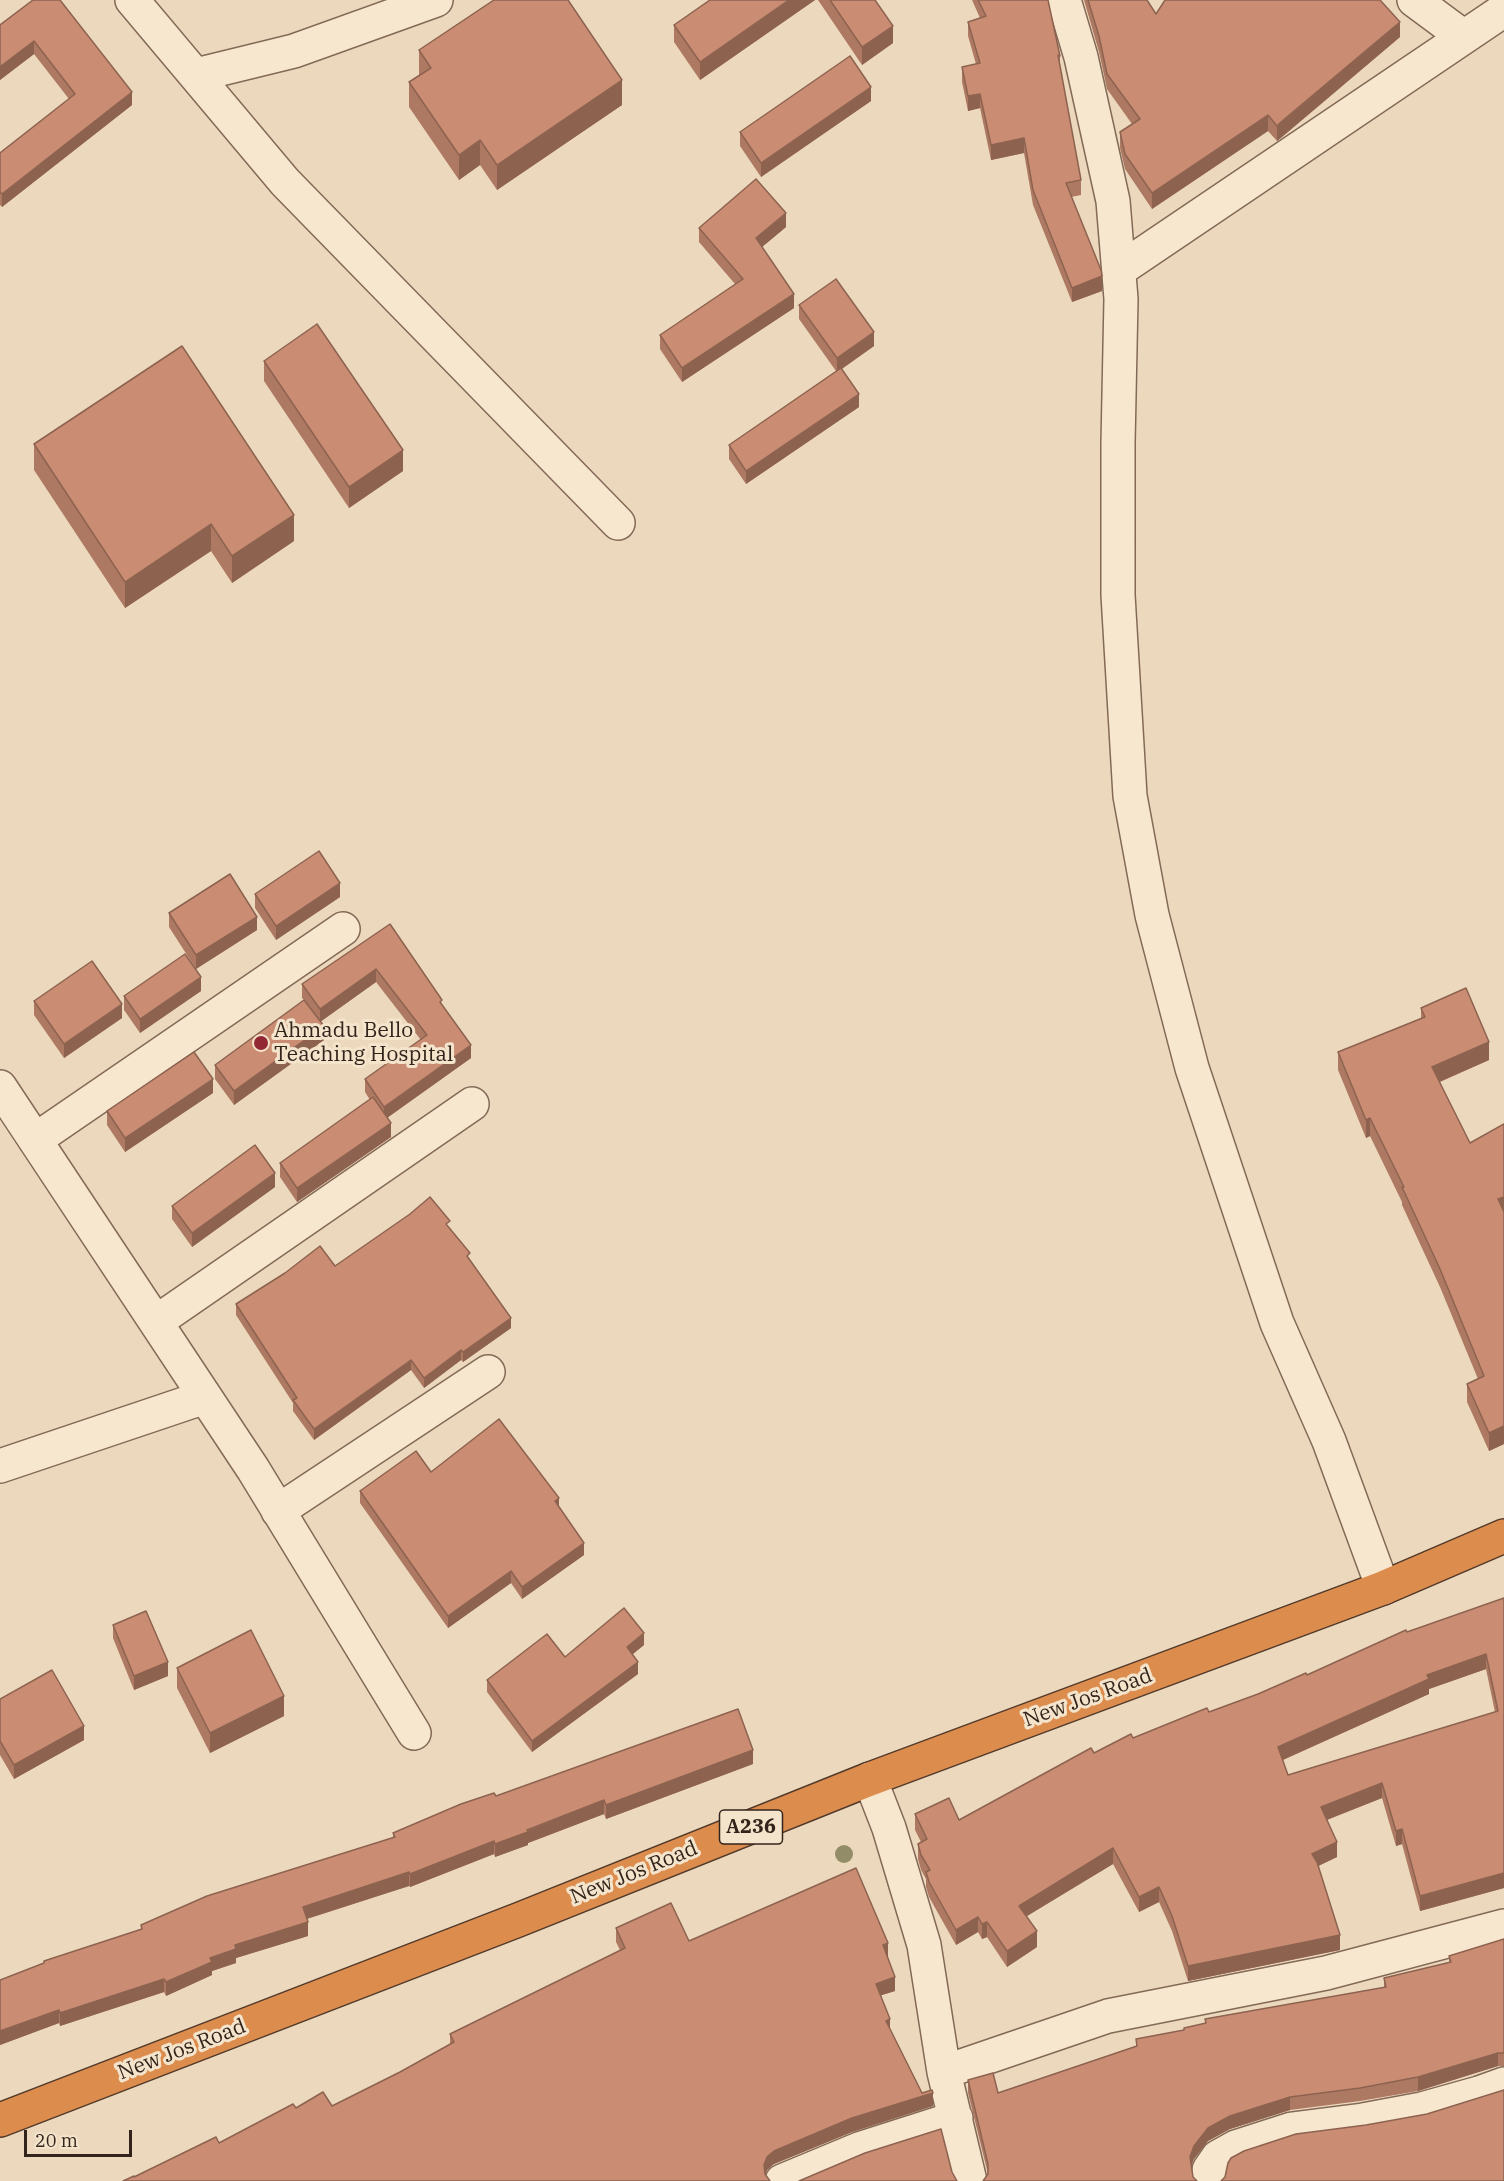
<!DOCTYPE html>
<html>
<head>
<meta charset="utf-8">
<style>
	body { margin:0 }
	#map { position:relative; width:1504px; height:2181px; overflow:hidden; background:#ecd9bd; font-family:"IBM Plex Serif",serif }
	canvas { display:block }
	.scale { position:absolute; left:24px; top:2130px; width:108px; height:27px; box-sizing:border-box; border:3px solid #33241b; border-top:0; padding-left:8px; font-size:18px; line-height:21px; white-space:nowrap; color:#33241b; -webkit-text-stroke:4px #f4e4cc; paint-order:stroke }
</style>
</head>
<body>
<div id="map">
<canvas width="1504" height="2181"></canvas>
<div class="scale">20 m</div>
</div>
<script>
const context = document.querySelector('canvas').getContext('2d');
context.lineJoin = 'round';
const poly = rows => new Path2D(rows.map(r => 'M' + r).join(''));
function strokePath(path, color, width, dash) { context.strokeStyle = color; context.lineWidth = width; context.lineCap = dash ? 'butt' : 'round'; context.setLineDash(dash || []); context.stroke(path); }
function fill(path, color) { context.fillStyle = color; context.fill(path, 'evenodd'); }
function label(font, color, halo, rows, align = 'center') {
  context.font = font + ' "IBM Plex Serif",serif'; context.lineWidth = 6; context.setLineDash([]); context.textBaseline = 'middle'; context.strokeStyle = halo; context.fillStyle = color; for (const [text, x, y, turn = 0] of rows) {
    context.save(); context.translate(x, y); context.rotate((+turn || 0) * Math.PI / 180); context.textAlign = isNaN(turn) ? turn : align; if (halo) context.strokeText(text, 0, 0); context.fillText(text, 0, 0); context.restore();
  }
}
const minor = poly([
	[132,0,285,182,618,523],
	[1064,0,1081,57,1113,201,1121,299,1118,443,1118,595,1130,796,1152,915,1192,1068,1277,1323,1329,1441,1383,1588],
	[1414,0,1464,37],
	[196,75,294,51,436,0],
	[1119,270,1504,10],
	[0,1087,253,1469,414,1733],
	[35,1140,343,929],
	[156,1322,472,1104],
	[0,1466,205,1397],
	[278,1511,488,1372],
	[870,1779,889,1828,924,1945,944,2072,970,2181],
	[944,2072,1108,2016,1326,1973,1504,1926],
	[782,2181,859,2149,956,2118],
	[1209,2181,1209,2170,1218,2157,1236,2147,1292,2129,1363,2120,1422,2109,1479,2093,1504,2084]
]);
const highway = poly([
	[0,2120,518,1920,870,1779,1383,1588,1504,1536]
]);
const trees = [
	[844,1854]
];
const wall = poly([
	[33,0,132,105,2,207,0,205,0,153,69,99,34,54,0,80,0,25],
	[710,0,815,0,700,80,674,42,674,25],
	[818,0,875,0,893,43,862,65],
	[972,0,1048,0,1060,56,1060,66,1081,180,1081,195,1071,197,1102,291,1072,302,1033,205,1024,153,991,160,980,108,968,111,962,82,962,67,976,64,968,36,968,22,980,18],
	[1084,0,1147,0,1156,14,1400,37,1281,138,1277,141,1268,131,1152,209,1125,169,1120,148,1120,132,1132,124,1107,89,1099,52],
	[419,50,622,105,497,190,480,165,459,180,409,107,409,82,419,75],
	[871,101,761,177,740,146,740,132],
	[786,227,762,247,794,308,682,382,660,349,660,335,735,284,699,242,699,228],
	[799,305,874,346,842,369,859,407,746,484,729,459,729,445,836,371,799,319],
	[264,361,403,471,349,508,264,381],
	[34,444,294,541,232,583,211,551,125,608,34,470],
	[255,894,340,897,276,940,255,908],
	[169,913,257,930,196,969,169,927],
	[390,924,442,1004,471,1058,387,1118,391,1137,297,1202,280,1177,280,1163,370,1100,365,1092,365,1079,421,1040,376,982,320,1022,324,1040,234,1105,215,1079,215,1065,304,1000,302,998,302,984],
	[201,991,140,1033,124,1010,124,996],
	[34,1001,122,1018,64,1058,34,1015],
	[1421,1008,1489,1060,1440,1082,1470,1143,1504,1124,1504,1444,1489,1451,1467,1402,1467,1384,1478,1379,1440,1287,1402,1205,1402,1202,1370,1136,1366,1138,1338,1070,1338,1052,1421,1018],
	[213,1093,125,1152,107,1125,107,1111],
	[275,1187,192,1247,172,1219,172,1206],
	[450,1228,511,1328,463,1362,461,1360,424,1388,411,1370,314,1440,293,1411,293,1403,236,1315,236,1304,335,1266],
	[431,1472,559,1507,584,1555,522,1599,511,1583,448,1628,360,1503,360,1491],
	[1504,1598,1504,1888,1420,1911,1402,1844,1396,1846,1382,1798,1327,1820,1337,1857,1318,1866,1340,1950,1188,1981,1172,1931,1159,1902,1139,1912,1113,1864,1026,1916,1037,1947,1007,1967,987,1937,982,1939,978,1932,956,1945,929,1897,926,1887,926,1879,921,1870,918,1859,918,1844,921,1842,915,1830,915,1814,959,1820,1094,1753,1258,1694,1307,1675,1407,1632],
	[1486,1669,1495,1712,1288,1775,1283,1760,1429,1694,1429,1689],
	[113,1625,168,1676,134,1690,113,1638],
	[644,1645,632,1654,638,1674,532,1752,487,1692,487,1680],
	[177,1668,284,1716,210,1753,177,1688],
	[0,1699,84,1740,14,1779,0,1755],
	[753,1764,606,1819,604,1814,528,1843,528,1845,495,1857,494,1854,410,1887,409,1886,307,1919,308,1936,236,1958,236,1963,212,1971,212,1975,166,1996,164,1992,60,2026,59,2023,0,2045,0,1980,44,1964,44,1961,141,1930,141,1925,393,1838,393,1833,496,1796],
	[616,1928,689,1941,888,1956,887,1956,895,1991,881,1995,890,2029,922,2093,933,2106,852,2132,774,2164,767,2170,765,2175,134,2177,219,2143,296,2108,332,2106,400,2072,450,2045,450,2034,620,1950,616,1942],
	[1504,1939,1504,2066,1498,2066,1418,2091,1360,2101,1290,2110,1230,2129,1208,2141,1194,2159,988,2174,968,2093,968,2080,998,2093,1136,2046,1136,2039,1184,2030,1205,2024,1205,2019,1384,1988,1384,1978,1449,1963,1449,1956]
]);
const shadedWall = poly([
	[789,0,815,0,700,80,700,62],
	[1400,22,1400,37,1277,141,1277,126],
	[893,26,893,43,862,65,862,47],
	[34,41,34,54,0,80,0,67],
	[622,80,622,105,497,190,497,165],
	[871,87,871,101,761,177,761,163],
	[132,92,132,105,2,207,2,194],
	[980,94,980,108,968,111,968,96],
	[1268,115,1268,131,1152,209,1152,193],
	[1024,138,1024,153,991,160,991,145],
	[480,140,480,165,459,180,459,155],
	[786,213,786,227,756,252,756,238],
	[1102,276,1102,291,1072,302,1072,288],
	[794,294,794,308,682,382,682,368],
	[874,332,874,346,837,372,837,358],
	[859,394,859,407,746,484,746,471],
	[403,450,403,471,349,508,349,487],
	[294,515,294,541,232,583,232,556],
	[211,524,211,551,125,608,125,582],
	[340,883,340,897,276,940,276,926],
	[257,917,257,930,196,969,196,955],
	[376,969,376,982,320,1022,320,1009],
	[201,977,201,991,140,1033,140,1019],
	[122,1004,122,1018,64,1058,64,1044],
	[324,1026,324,1040,234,1105,234,1091],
	[1489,1042,1489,1060,1432,1085,1432,1067],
	[471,1045,471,1058,384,1120,384,1107],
	[213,1079,213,1093,125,1152,125,1138],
	[1370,1118,1370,1136,1366,1138,1366,1120],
	[391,1123,391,1137,297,1202,297,1188],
	[275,1173,275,1187,192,1247,192,1233],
	[1504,1197,1504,1215,1498,1199],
	[511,1318,511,1328,463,1362,463,1352],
	[461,1350,461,1360,424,1388,424,1378],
	[411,1360,411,1370,314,1440,314,1429],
	[1504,1426,1504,1444,1489,1451,1489,1433],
	[559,1498,559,1511,555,1501],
	[584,1543,584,1555,522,1599,522,1587],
	[511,1571,511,1583,448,1628,448,1616],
	[644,1633,644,1645,627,1659,627,1647],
	[1486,1654,1486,1669,1429,1689,1429,1694,1278,1762,1278,1747,1427,1675],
	[168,1662,168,1676,134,1690,134,1676],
	[638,1662,638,1674,532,1752,532,1741],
	[284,1696,284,1716,210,1753,210,1733],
	[84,1726,84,1740,14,1779,14,1765],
	[753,1750,753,1764,606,1819,606,1805],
	[1382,1783,1382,1798,1321,1822,1321,1807],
	[604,1800,604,1814,528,1843,528,1845,495,1857,495,1844],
	[1402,1829,1402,1844,1396,1846,1396,1831],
	[494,1841,494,1854,410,1887,410,1874],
	[1337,1842,1337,1857,1312,1869,1312,1854],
	[1113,1848,1113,1864,1019,1921,1019,1906],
	[409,1872,409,1886,303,1920,303,1907],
	[1504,1873,1504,1888,1420,1911,1420,1896],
	[1159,1887,1159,1902,1139,1912,1139,1897],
	[978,1917,978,1932,956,1945,956,1930],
	[308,1922,308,1936,236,1958,236,1963,212,1971,212,1975,166,1996,166,1982,235,1945],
	[987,1922,987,1937,982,1939,982,1924],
	[1037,1931,1037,1947,1007,1967,1007,1951],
	[1340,1935,1340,1950,1188,1981,1188,1966],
	[888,1943,888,1956,883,1958,883,1945],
	[895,1977,895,1991,876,1997,876,1984],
	[164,1979,164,1992,60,2026,60,2013],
	[59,2010,59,2023,0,2045,0,2031],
	[890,2019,890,2032,886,2021],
	[1498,2053,1498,2066,1418,2091,1418,2077],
	[933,2093,933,2106,852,2132,774,2164,767,2170,764,2178,764,2165,767,2157,774,2151,852,2118],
	[1290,2097,1290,2110,1230,2129,1208,2141,1194,2159,1190,2170,1190,2157,1194,2146,1208,2128,1230,2116]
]);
const building = poly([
	[33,0,60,0,132,92,2,194,0,192,0,153,75,94,34,41,0,67,0,25,33,0],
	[494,0,568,0,622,80,497,165,480,140,459,155,409,82,431,68,419,50,494,0],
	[710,0,789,0,700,62,674,25,710,0],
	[830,0,875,0,893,26,862,47,830,0],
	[978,0,1048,0,1060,56,1058,55,1081,180,1066,183,1101,270,1102,276,1072,288,1033,190,1024,138,991,145,980,94,968,96,962,67,980,63,968,22,986,16,978,0],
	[1088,0,1147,0,1156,14,1165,0,1380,0,1400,22,1281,122,1277,126,1268,115,1152,193,1125,154,1120,132,1140,119,1107,74,1099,36,1088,0],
	[850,56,871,87,761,163,740,132,850,56],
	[756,179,786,213,756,238,794,294,682,368,660,335,743,279,699,228,756,179],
	[836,279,874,332,837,358,799,305,836,279],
	[317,324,403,450,349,487,264,361,317,324],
	[182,346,294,515,232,556,211,524,125,582,34,444,182,346],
	[841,368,859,394,746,471,729,445,841,368],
	[319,851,340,883,276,926,255,894,319,851],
	[230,874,257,917,196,955,169,913,230,874],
	[390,924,442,1000,440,1002,471,1045,384,1107,365,1079,427,1035,376,969,320,1009,302,984,390,924],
	[185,954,201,977,140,1019,124,996,185,954],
	[92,961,122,1004,64,1044,34,1001,92,961],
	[1466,988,1489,1042,1432,1067,1470,1143,1504,1124,1504,1197,1498,1199,1504,1212,1504,1426,1489,1433,1467,1384,1484,1376,1440,1269,1402,1187,1404,1187,1370,1118,1366,1120,1338,1052,1425,1017,1421,1008,1466,988],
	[304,1000,324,1026,234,1091,215,1065,304,1000],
	[194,1052,213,1079,125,1138,107,1111,194,1052],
	[373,1097,391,1123,297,1188,280,1163,373,1097],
	[255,1145,275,1173,192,1233,172,1206,255,1145],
	[430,1197,450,1221,446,1224,470,1253,467,1256,511,1318,463,1352,461,1350,424,1378,411,1360,314,1429,293,1400,297,1398,236,1304,285,1273,320,1246,335,1266,410,1214,430,1197],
	[499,1419,559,1498,555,1501,584,1543,522,1587,511,1571,448,1616,360,1491,416,1451,431,1472,499,1419],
	[1504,1598,1504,1873,1420,1896,1402,1829,1396,1831,1382,1783,1321,1807,1337,1842,1312,1854,1317,1862,1340,1935,1188,1966,1172,1916,1159,1887,1139,1897,1113,1848,1019,1906,1037,1931,1007,1951,987,1922,982,1924,978,1917,956,1930,929,1882,926,1872,930,1870,921,1855,918,1844,927,1839,915,1814,949,1798,959,1820,1091,1748,1094,1753,1131,1734,1133,1738,1207,1708,1209,1712,1258,1694,1306,1673,1307,1675,1406,1630,1407,1632,1504,1598],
	[1486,1654,1498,1711,1288,1775,1278,1747,1429,1679,1427,1675,1486,1654],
	[624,1608,644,1633,627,1647,638,1662,532,1741,487,1680,547,1634,565,1657,624,1608],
	[146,1611,168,1662,134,1676,113,1625,146,1611],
	[251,1630,284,1696,210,1733,177,1668,251,1630],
	[52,1670,84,1726,14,1765,0,1741,0,1699,52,1670],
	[738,1709,753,1750,606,1805,604,1800,527,1830,528,1832,495,1844,494,1841,410,1874,409,1872,303,1907,308,1922,235,1945,236,1949,210,1958,212,1962,166,1982,164,1979,60,2013,59,2010,0,2031,0,1980,44,1963,44,1961,142,1929,141,1925,207,1896,395,1837,393,1833,461,1804,494,1793,496,1796,738,1709],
	[856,1868,888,1943,883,1945,895,1977,876,1984,890,2019,886,2021,922,2093,932,2090,933,2093,852,2118,774,2151,767,2157,764,2165,765,2174,770,2181,123,2181,134,2176,134,2177,216,2137,219,2143,293,2104,296,2108,323,2092,332,2106,400,2072,454,2042,450,2034,625,1948,616,1928,671,1903,689,1941,856,1868],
	[1504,1939,1504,2053,1498,2053,1418,2077,1360,2088,1290,2097,1230,2116,1208,2128,1194,2146,1190,2157,1193,2177,1197,2181,983,2181,988,2174,988,2164,968,2080,993,2073,998,2093,1137,2046,1136,2039,1184,2030,1184,2028,1206,2023,1205,2019,1386,1987,1384,1978,1451,1962,1449,1956,1504,1939],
	[1504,2090,1504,2181,1221,2181,1225,2177,1228,2163,1231,2158,1244,2151,1296,2134,1366,2125,1427,2114,1504,2090],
	[941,2129,952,2172,957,2181,799,2181,865,2153,941,2129]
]);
const markers = [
	[261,1043,8,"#912834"]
];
const shields = [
	[751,1827,63]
];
const shieldNames = [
	["A236",751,1827]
];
const poiNames = [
	["Ahmadu Bello",274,1031],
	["Teaching Hospital",274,1055]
];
const streetNames = [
	["New Jos Road",1088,1698,-20],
	["New Jos Road",634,1873,-22],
	["New Jos Road",182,2050,-21]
];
strokePath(minor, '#836957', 36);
strokePath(highway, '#51392b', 36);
strokePath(minor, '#f8e7cf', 33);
strokePath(highway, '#dc8d4d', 33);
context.fillStyle = '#928d68';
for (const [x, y] of trees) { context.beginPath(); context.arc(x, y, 9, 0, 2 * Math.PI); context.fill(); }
fill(wall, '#ae7963');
fill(shadedWall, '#8d6350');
fill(building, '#ca8d73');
strokePath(building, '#8d6350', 1.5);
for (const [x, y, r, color] of markers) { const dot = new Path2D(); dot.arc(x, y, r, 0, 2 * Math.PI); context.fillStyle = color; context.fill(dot); strokePath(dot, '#f4e4cc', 2); }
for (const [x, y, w] of shields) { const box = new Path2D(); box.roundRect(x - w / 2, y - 17, w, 34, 4.5); context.fillStyle = '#f4e4cc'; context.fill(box); strokePath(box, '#33241b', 1.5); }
label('bold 20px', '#33241b', null, shieldNames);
label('21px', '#33241b', '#f4e4cc', poiNames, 'left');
label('21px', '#33241b', '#f4e4cc', streetNames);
</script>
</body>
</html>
